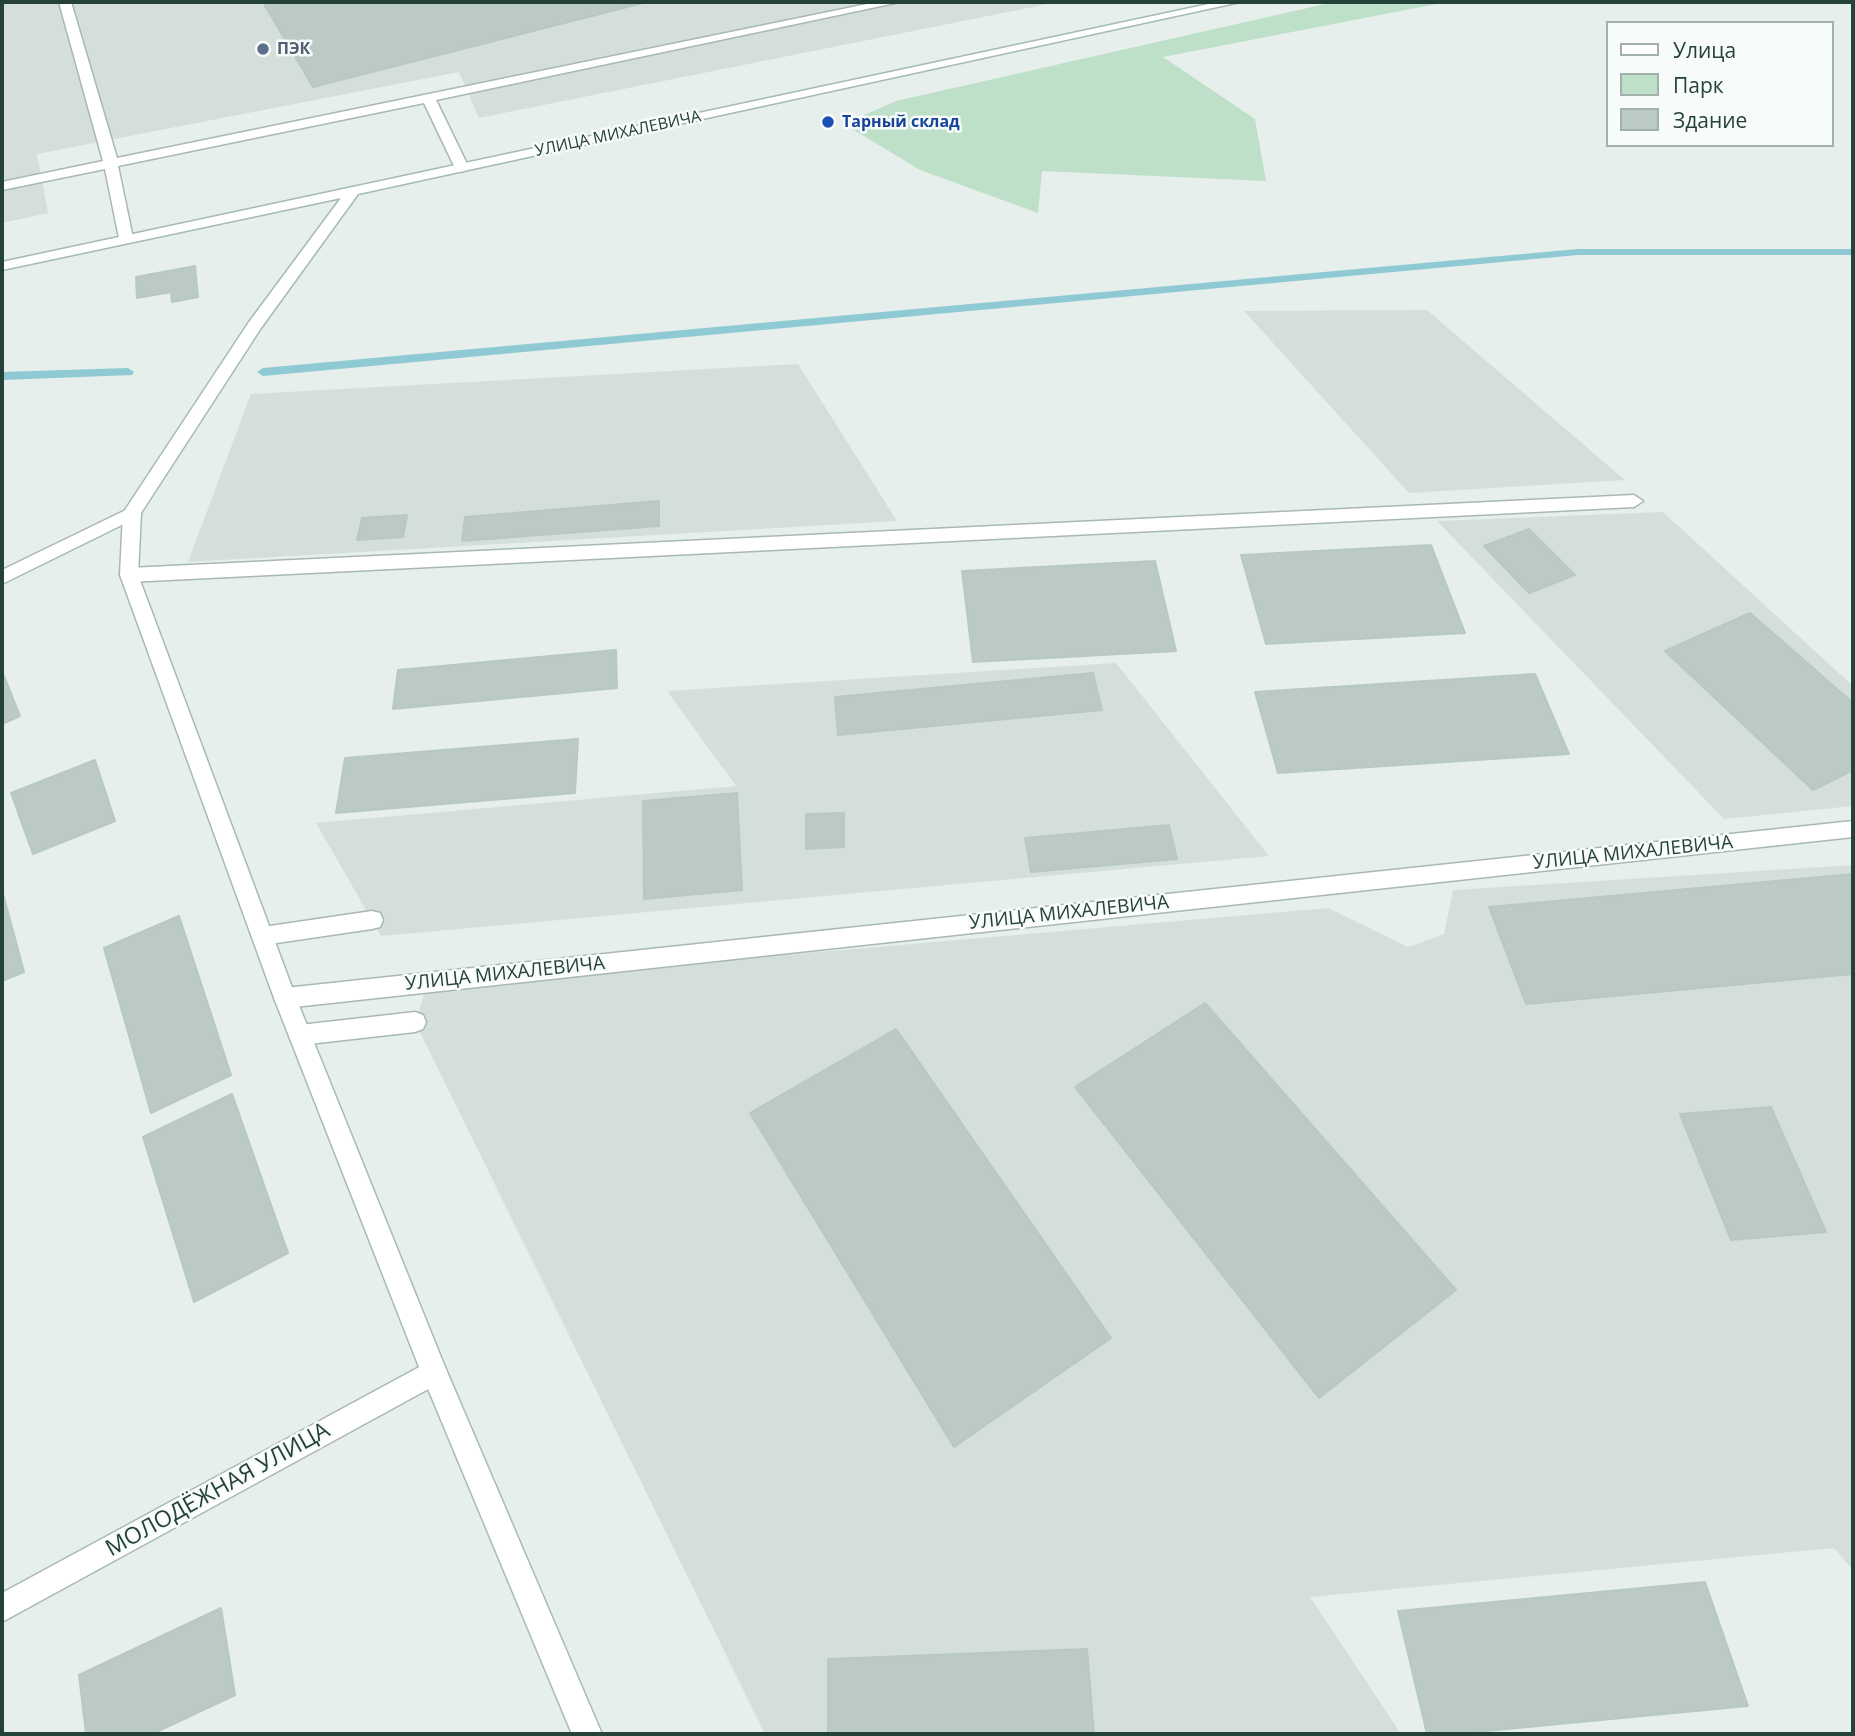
<!DOCTYPE html>
<html>
<head>
<meta charset="utf-8">
<style>
	body { margin:0 }
	#map { position:relative; width:1855px; height:1736px; overflow:hidden; background:#e6efeb; font-family:"Open Sans",sans-serif }
	canvas { display:block }
	.frame { position:absolute; inset:0; border:4px solid #24423a; pointer-events:none }
	.legend { position:absolute; left:1606px; top:21px; width:228px; height:126px; box-sizing:border-box; background:#f7fbf9; border:2px solid #a3b1ad; margin:0; padding:9px 12px; list-style:none; font-size:21px; color:#24423a }
	.legend li { display:flex; align-items:center; gap:14px; height:35px }
	.legend b { width:35px; border:2px solid #a3b1ad }
</style>
</head>
<body>
<div id="map">
<canvas width="1855" height="1736"></canvas>
<div class="frame"></div>
<ul class="legend">
<li><b style="height:9px;background:#fff"></b>Улица</li>
<li><b style="height:19px;background:#bfe0c8"></b>Парк</li>
<li><b style="height:19px;background:#bbcac4"></b>Здание</li>
</ul>
</div>
<script>
const context = document.querySelector('canvas').getContext('2d');
context.lineJoin = 'round';
function fill(path, color) { context.fillStyle = color; context.fill(path, 'evenodd'); }
const poly = rows => new Path2D(rows.map(r => 'M' + r).join(''));
function strokePath(path, color, width, dash) { context.strokeStyle = color; context.lineWidth = width; context.lineCap = dash ? 'butt' : 'round'; context.setLineDash(dash || []); context.stroke(path); }
function label(font, color, halo, rows, align = 'center') {
  context.font = font + ' "Open Sans",sans-serif'; context.lineWidth = 5; context.setLineDash([]); context.textBaseline = 'middle'; context.strokeStyle = halo; context.fillStyle = color; for (const [text, x, y, turn = 0] of rows) {
    context.save(); context.translate(x, y); context.rotate((+turn || 0) * Math.PI / 180); context.textAlign = isNaN(turn) ? turn : align; if (halo) context.strokeText(text, 0, 0); context.fillText(text, 0, 0); context.restore();
  }
}
const built = poly([
	[2,2,1058,2,479,118,459,72,37,154,48,213,2,223],
	[1427,310,1625,480,1409,493,1244,311],
	[798,364,897,521,188,562,251,394],
	[1663,512,1853,686,1853,806,1724,819,1437,521],
	[1116,663,1269,856,381,936,316,823,736,786,667,691],
	[1853,865,1853,1570,1834,1548,1310,1597,1401,1734,765,1734,415,1022,427,986,1328,908,1408,947,1444,934,1453,890]
]);
const green = poly([
	[1334,2,1447,2,1163,57,1255,119,1266,181,1042,171,1038,213,920,170,844,124,896,101]
]);
const stream = poly([
	[1578,249,1853,249,1853,255,1578,255,263,376,257,372,263,368,1578,249],
	[128,368,134,372,132,375,2,380,2,372,128,368]
]);
const building = poly([
	[263,2,647,2,313,87,263,2],
	[195,266,198,297,172,302,171,292,137,298,136,277,195,266],
	[659,501,659,526,462,541,465,517,659,501],
	[407,515,403,537,357,540,362,518,407,515],
	[1529,529,1575,575,1529,593,1484,546,1529,529],
	[1431,545,1465,633,1266,644,1241,555,1431,545],
	[1155,561,1176,651,973,662,962,571,1155,561],
	[1750,613,1853,703,1853,770,1813,790,1665,651,1750,613],
	[616,650,617,688,393,709,398,670,616,650],
	[2,671,20,716,2,724,2,671],
	[1093,673,1102,710,838,735,835,697,1093,673],
	[1535,674,1569,754,1278,773,1255,692,1535,674],
	[578,739,575,793,336,813,345,758,578,739],
	[95,760,115,821,33,854,11,793,95,760],
	[737,793,742,890,644,899,643,801,737,793],
	[844,813,844,847,806,849,806,814,844,813],
	[1169,825,1177,859,1031,872,1025,838,1169,825],
	[1853,874,1853,974,1526,1004,1489,907,1853,874],
	[2,890,24,972,2,981,2,890],
	[179,916,231,1075,151,1113,104,948,179,916],
	[1205,1003,1456,1290,1319,1398,1075,1087,1205,1003],
	[896,1029,1111,1338,954,1447,750,1113,896,1029],
	[232,1094,288,1253,194,1302,143,1137,232,1094],
	[1771,1107,1826,1232,1731,1240,1680,1114,1771,1107],
	[1705,1582,1748,1706,1454,1734,1427,1734,1398,1611,1705,1582],
	[221,1608,235,1695,152,1734,86,1734,79,1675,221,1608],
	[1087,1649,1094,1734,828,1734,828,1659,1087,1649]
]);
const lane = poly([
	[59,2,71,2,117,158,877,2,900,2,436,100,469,168,462,172,455,168,424,103,118,166,133,238,126,242,119,238,105,169,2,190,2,182,103,161,59,2],
	[372,911,380,913,383,920,380,927,372,929,263,945,255,943,252,936,255,929,263,927,372,911],
	[415,1012,423,1015,426,1022,423,1029,415,1032,300,1045,292,1042,289,1035,292,1028,300,1025,415,1012]
]);
const street = poly([
	[1634,495,1643,501,1634,507,129,582,120,575,129,568,1634,495],
	[132,507,138,509,141,513,138,517,2,584,2,570,132,507],
	[1853,821,1853,837,285,1008,277,1005,274,998,277,991,285,988,1853,821],
	[434,1359,443,1363,447,1372,443,1381,2,1622,2,1593,434,1359]
]);
const secondary = poly([
	[1218,2,1240,2,358,194,261,328,141,513,138,575,296,998,445,1367,602,1734,572,1734,421,1372,274,998,120,575,123,513,249,322,341,198,2,270,2,262,1218,2]
]);
const markers = [
	[263,49,7,"#5c6f8a"],
	[828,122,7,"#1a4fb4"]
];
const farServicenames = [
	["ПЭК",277,49]
];
const farTransitnames = [
	["Тарный склад",842,122]
];
const farStreetnames = [
	["УЛИЦА МИХАЛЕВИЧА",618,134,-12]
];
const streetNames = [
	["УЛИЦА МИХАЛЕВИЧА",1633,853,-6],
	["УЛИЦА МИХАЛЕВИЧА",1069,913,-6],
	["УЛИЦА МИХАЛЕВИЧА",505,974,-6]
];
const nearStreetnames = [
	["МОЛОДЁЖНАЯ УЛИЦА",218,1490,-29]
];
fill(built, '#d4dfda');
fill(green, '#bfe0c8');
fill(stream, '#8ec9d4');
fill(building, '#bbcac4');
strokePath(building, '#b8c9c2', 2);
strokePath(lane, '#a8b8b2', 3);
strokePath(street, '#a8b8b2', 3);
strokePath(secondary, '#a4bbb3', 3);
fill(lane, '#fff');
fill(street, '#fff');
fill(secondary, '#fff');
for (const [x, y, r, color] of markers) { const dot = new Path2D(); dot.arc(x, y, r, 0, 2 * Math.PI); context.fillStyle = color; context.fill(dot); strokePath(dot, '#f7fbf9', 2.5); }
label('bold 16px', '#4e5e75', '#f7fbf9', farServicenames, 'left');
label('bold 16px', '#164399', '#f7fbf9', farTransitnames, 'left');
label('16px', '#24423a', '#f7fbf9', farStreetnames);
label('19px', '#24423a', '#f7fbf9', streetNames);
label('23px', '#24423a', '#f7fbf9', nearStreetnames);
</script>
</body>
</html>
